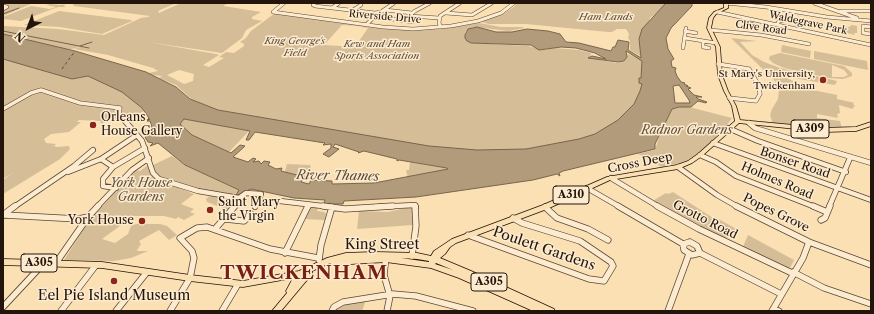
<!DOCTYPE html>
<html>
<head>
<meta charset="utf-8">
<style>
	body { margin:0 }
	#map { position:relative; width:874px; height:314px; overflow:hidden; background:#fae0b3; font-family:"Libre Caslon Text",serif }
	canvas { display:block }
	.frame { position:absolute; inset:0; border:4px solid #23140c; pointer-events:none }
	.north { position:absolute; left:8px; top:8px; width:40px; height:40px; -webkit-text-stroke:3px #fcebce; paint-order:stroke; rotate:222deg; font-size:11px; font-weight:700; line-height:16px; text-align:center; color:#23140c }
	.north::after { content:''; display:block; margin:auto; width:14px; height:18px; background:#23140c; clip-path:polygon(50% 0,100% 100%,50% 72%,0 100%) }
</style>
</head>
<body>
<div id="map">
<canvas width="874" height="314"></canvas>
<div class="frame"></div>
<div class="north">N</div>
</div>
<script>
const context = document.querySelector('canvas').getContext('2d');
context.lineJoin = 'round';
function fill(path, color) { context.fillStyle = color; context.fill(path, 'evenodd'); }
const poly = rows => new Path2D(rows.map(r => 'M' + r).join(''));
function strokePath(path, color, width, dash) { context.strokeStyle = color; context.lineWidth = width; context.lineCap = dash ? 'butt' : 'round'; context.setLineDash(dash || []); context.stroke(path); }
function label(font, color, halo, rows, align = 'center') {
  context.font = font + ' "Libre Caslon Text",serif'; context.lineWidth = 3; context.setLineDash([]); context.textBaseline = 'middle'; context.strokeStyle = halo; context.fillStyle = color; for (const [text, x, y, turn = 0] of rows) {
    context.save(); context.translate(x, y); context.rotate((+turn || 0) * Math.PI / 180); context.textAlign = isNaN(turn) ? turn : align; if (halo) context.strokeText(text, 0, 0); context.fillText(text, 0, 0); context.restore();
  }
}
const green = poly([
	[3,3,33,3,3,16],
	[70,3,63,5,66,7,58,7,21,21,3,19,3,17,31,6,50,9,56,7,46,5,50,4,60,5],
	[75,3,176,3,158,11,159,13,181,3,229,3,223,6,261,12,252,17,252,19,262,21,246,30,242,38,222,53,148,42,216,54,219,55,203,65,209,67,224,58,219,57,226,52,234,53,244,46,244,44,240,42,246,38,251,31,275,13,365,25,368,27,406,30,441,29,479,23,501,27,523,27,524,28,509,31,473,27,465,32,471,43,528,46,542,50,555,48,579,50,591,53,590,58,616,63,624,62,628,54,641,60,643,64,645,86,634,106,616,123,590,137,561,145,531,150,493,152,414,146,269,121,200,107,176,85,159,78,162,76,144,74,158,71,153,68,108,55,74,49,91,44,68,50,3,35,3,26,58,29,104,35,141,18,148,17,150,16,74,6,73,4,68,6],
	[342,25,358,26,368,28,355,47,324,45],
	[179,70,194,74,193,81,184,84,167,75],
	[517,3,666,3,661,10,650,18,640,56,630,50,630,41,628,38,629,34,626,29,617,29,612,32,608,32,526,24,489,24,482,22,504,13,514,7],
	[59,11,131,20,132,21,102,34,60,27,24,25],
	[833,25,845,27,850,27,851,25,857,26,857,33,854,33,855,35,841,32,840,30,832,28],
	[731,38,757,41,740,42,752,55,764,62,780,68,837,81,835,85,781,76,793,81,803,88,837,95,837,99,855,103,853,103,855,107,853,107,853,109,839,105,840,113,837,114,838,118,817,114,817,118,840,121,842,129,773,124,770,115,772,109,778,99,779,90,775,81],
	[782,45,811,51,810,58,781,52],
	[814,51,867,61,868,70,814,59],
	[780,53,844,66,852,73,852,76,843,79,829,78,784,68,773,63,769,59,770,56],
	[832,65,844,70,848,75,844,77,832,77],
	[7,59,78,78,91,75,116,86,144,107,142,109,144,111,127,120,122,115,119,119,106,120,102,124,100,123,101,121,79,120,77,122,81,122,69,132,51,134,44,139,46,143,56,144,54,146,57,147,69,146,70,149,60,159,3,194,3,180,14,172,3,179,3,61],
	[685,106,732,118,727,125,706,147,692,158,680,163,662,167,638,154,655,150,661,131,672,109],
	[186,119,249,131,229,152,192,135,180,124,181,121],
	[172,156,185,165,240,191,233,195,203,190,161,177,155,171,153,165],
	[410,162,447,168,448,170,408,178,406,170,409,170],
	[287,164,310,165,311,167,301,182,284,175],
	[148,165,158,180,194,194,181,204,194,209,190,212,195,214,184,220,178,217,176,219,164,216,122,216,120,219,125,219,122,223,124,223,102,239,115,243,128,234,131,226,136,224,160,224,167,226,177,235,169,240,159,230,139,241,141,244,137,250,138,251,148,251,131,258,114,261,64,260,92,216,100,209,134,170,140,171],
	[673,192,713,218,715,217,738,230,723,240,651,202,666,193,668,194],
	[212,194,235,201,235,203,230,210,220,207,207,202,206,199],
	[310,207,318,208,317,211,324,212,326,214,325,220,303,219],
	[410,207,413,209,413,225,357,229,359,211,388,212],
	[748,235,794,260,789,270,742,249],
	[367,297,362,311,334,311,339,306]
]);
const water = poly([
	[666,3,692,3,692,6,671,28,666,38,668,49,674,59,671,61,672,67,676,68,675,71,677,76,681,82,685,83,684,84,688,86,686,86,691,88,688,89,694,95,702,97,696,97,698,99,707,102,706,103,698,101,691,107,679,107,672,109,655,144,655,149,563,171,559,173,560,176,557,174,533,180,416,197,344,201,343,204,324,204,325,200,294,198,251,189,244,192,240,195,236,195,239,190,185,165,158,143,150,146,153,143,148,142,145,137,153,133,153,129,143,133,141,132,152,127,150,121,147,121,150,119,147,120,149,118,142,108,122,92,88,76,72,79,3,59,3,34,75,51,146,72,176,87,190,99,218,110,429,146,477,150,526,149,579,139,595,134,618,120,634,104,640,91,642,84,639,83,639,78,641,78,642,61,626,51,627,57,624,61,618,62,588,58,592,56,606,59,595,53,576,48,561,47,539,50,531,45,471,43,467,41,465,38,465,35,468,29,477,27,496,32,512,32,527,29,548,31,560,34,566,42,579,43,611,51,613,47,615,47,618,40,629,42,628,50,641,58,639,39,642,29,666,3],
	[679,85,689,100,690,103,675,103,673,86,679,85],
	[184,119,250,131,246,140,249,140,255,132,325,143,323,145,331,144,331,148,323,154,329,157,339,149,333,147,335,144,359,152,358,153,364,151,397,159,397,161,399,160,447,168,448,169,374,183,332,184,332,181,311,180,309,184,301,182,305,177,281,171,282,168,276,169,268,165,270,162,264,161,261,164,259,161,253,162,256,159,253,158,248,162,233,157,245,146,240,145,231,153,192,135,180,124,184,119]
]);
const stream = poly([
	[3,14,19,8],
	[3,31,89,48],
	[80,46,92,42]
]);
const ferry = poly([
	[62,69,75,51]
]);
const minorFar3 = poly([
	[284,3,273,12,383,27,413,29,451,26,478,21,501,13,514,3],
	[315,3,313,5,315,6,375,13,381,12,394,3],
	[726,3,766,7,827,17,871,21],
	[814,3,857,18],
	[3,6,7,7,3,9],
	[332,8,339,3],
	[353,10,361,5],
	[385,10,412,13],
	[841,11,871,11],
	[717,12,871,45],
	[446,13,472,15,492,3],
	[409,16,439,18],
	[385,18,413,22],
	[404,20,415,11,430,3],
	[743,23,752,24],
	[366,25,378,13],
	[777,25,779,21,784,20],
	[441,27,439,23,440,16,460,3],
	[871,27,863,26,863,33,871,34],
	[710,30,761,35,809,44],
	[685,31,696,33],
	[685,38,716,43],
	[703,42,703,47,709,48],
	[683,48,686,28]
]);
const minorFar2 = poly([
	[718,64,749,69,759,86,760,94,756,101,729,98],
	[3,109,31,93,41,90,80,103,120,108,119,114,126,122]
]);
const minorFar1 = poly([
	[125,121,142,141,153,173,159,179,198,191,239,198],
	[749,123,755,128,871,163],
	[728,128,758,141,846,172],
	[713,143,871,200],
	[700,155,716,162,736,176,815,207],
	[101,159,113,167],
	[678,167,717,195,738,207],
	[68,172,101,159,137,135],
	[611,178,659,207],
	[116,188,103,186,103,179,113,167,145,148],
	[587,188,620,207],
	[280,201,331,207],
	[14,207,74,166,93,150],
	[97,207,132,170,149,158],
	[234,207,239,198,246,193,261,194,255,207],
	[308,207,309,205],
	[375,207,415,205,416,207],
	[829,207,850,158]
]);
const minor = poly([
	[323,206,345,209,393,206],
	[618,206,683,244],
	[657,206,699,229,792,273],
	[736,206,809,242,871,265],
	[813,206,827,212],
	[545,207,557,218,588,229,608,240],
	[3,215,15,206],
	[4,215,78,219,88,217],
	[225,219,244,221,251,214],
	[821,220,825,218,830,206],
	[215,229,235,206],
	[468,235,589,279,604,281,613,266,611,262,580,241,522,223,513,218],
	[690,242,697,246,700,253,692,255,684,250,683,244,690,242],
	[285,253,308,206],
	[700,253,781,294],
	[386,256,384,275,390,296,387,311],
	[412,256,416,226,415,206],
	[319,260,321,245,332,207],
	[56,263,88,217,98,206],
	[793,272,824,288,871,304],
	[3,307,44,263],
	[773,309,779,311],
	[61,311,96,265],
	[116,311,147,272],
	[170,311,190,278,194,258,192,251,180,238,197,228,207,227,270,249,318,258],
	[222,311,238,284],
	[332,311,334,307,343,302,393,294,416,296,473,311],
	[668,311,689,254],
	[772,311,803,258,809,242]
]);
const major = poly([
	[724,3,728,3,728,8,716,14,713,18,711,28,720,47,722,75,728,91,736,106,740,120,825,128,856,127,871,122,871,126,856,131,825,132,739,123,702,156,692,163,678,169,610,180,547,209,456,243,450,247,445,254,440,258,471,271,554,309,555,311,533,311,459,278,431,268,386,262,333,265,330,263,312,271,312,274,281,311,272,311,287,293,286,291,293,278,243,287,190,281,102,268,3,265,3,259,102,262,190,275,243,281,299,271,327,258,346,253,375,252,417,253,431,256,434,251,452,239,543,205,607,177,677,165,688,161,698,154,735,121,732,106,724,91,718,75,716,47,707,28,709,18,714,12,724,8,724,3],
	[401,258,417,259,429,261,429,262,401,258],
	[436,263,453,270,435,264,436,263]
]);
const markers = [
	[823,80,4,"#8f2418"],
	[93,125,4,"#8f2418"],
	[210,210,4,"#8f2418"],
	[142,221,4,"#8f2418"],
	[114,281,4,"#8f2418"]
];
const farStreetnames = [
	["Riverside Drive",385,17,5],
	["Waldegrave Park",808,23,12],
	["Clive Road",761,28,8]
];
const farParknames = [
	["Ham Lands",606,17],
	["King George's",295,41],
	["Field",295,53],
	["Kew and Ham",377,44],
	["Sports Association",377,56]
];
const farPoinames = [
	["St Mary's University,",815,74],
	["Twickenham",815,86]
];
const shields = [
	[810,129,38],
	[571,195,36],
	[39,263,36],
	[489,282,36]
];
const shieldNames = [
	["A309",810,129],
	["A310",571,195],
	["A305",39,263],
	["A305",489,282]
];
const poiNames = [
	["Orleans",101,118],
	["House Gallery",101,132],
	["Saint Mary",218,203],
	["the Virgin",218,217],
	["York House",134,221,"right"]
];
const parkNames = [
	["Radnor Gardens",687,131],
	["York House",141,184],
	["Gardens",141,198]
];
const streetNames = [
	["Cross Deep",640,163,-11],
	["Bonser Road",795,163,19],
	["Holmes Road",777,181,23],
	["Popes Grove",776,213,26],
	["Grotto Road",705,220,27]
];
const waterNames = [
	["River Thames",338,176,1]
];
const nearStreetnames = [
	["King Street",382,245],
	["Poulett Gardens",544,249,19]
];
const nearPoinames = [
	["Eel Pie Island Museum",114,296]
];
const nearDistrictnames = [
	["TWICKENHAM",304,274]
];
fill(green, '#d5bd97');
fill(water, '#b19b7a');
strokePath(water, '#78654e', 1);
strokePath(stream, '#78654e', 1);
strokePath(ferry, '#5c4a38', 1, [3, 2.5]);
strokePath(minorFar3, '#594736', 4);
strokePath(minorFar2, '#594736', 4.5);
strokePath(minorFar1, '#594736', 6);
strokePath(minor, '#594736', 7);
strokePath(major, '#23140c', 1.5);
strokePath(minorFar3, '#fcebce', 3);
strokePath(minorFar2, '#fcebce', 3.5);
strokePath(minorFar1, '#fcebce', 4.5);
strokePath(minor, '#fcebce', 5.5);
fill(major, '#fae0b3');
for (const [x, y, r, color] of markers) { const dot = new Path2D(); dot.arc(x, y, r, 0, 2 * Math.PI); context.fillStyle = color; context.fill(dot); strokePath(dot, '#fcebce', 1.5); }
label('10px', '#23140c', '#fcebce', farStreetnames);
label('italic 10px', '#614f3d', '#fcebce', farParknames);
label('10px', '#23140c', '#fcebce', farPoinames, 'right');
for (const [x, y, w] of shields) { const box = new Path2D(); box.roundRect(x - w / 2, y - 9, w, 18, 3); context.fillStyle = '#fcebce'; context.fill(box); strokePath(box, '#23140c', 1); }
label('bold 11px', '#23140c', null, shieldNames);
label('12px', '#23140c', '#fcebce', poiNames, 'left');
label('italic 12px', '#614f3d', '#fcebce', parkNames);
label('12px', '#23140c', '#fcebce', streetNames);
label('italic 13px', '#5c4a38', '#fcebce', waterNames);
label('14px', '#23140c', '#fcebce', nearStreetnames);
label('14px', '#23140c', '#fcebce', nearPoinames);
context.letterSpacing = '1px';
label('bold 19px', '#7a1f14', '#fcebce', nearDistrictnames);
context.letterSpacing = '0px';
</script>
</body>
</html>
